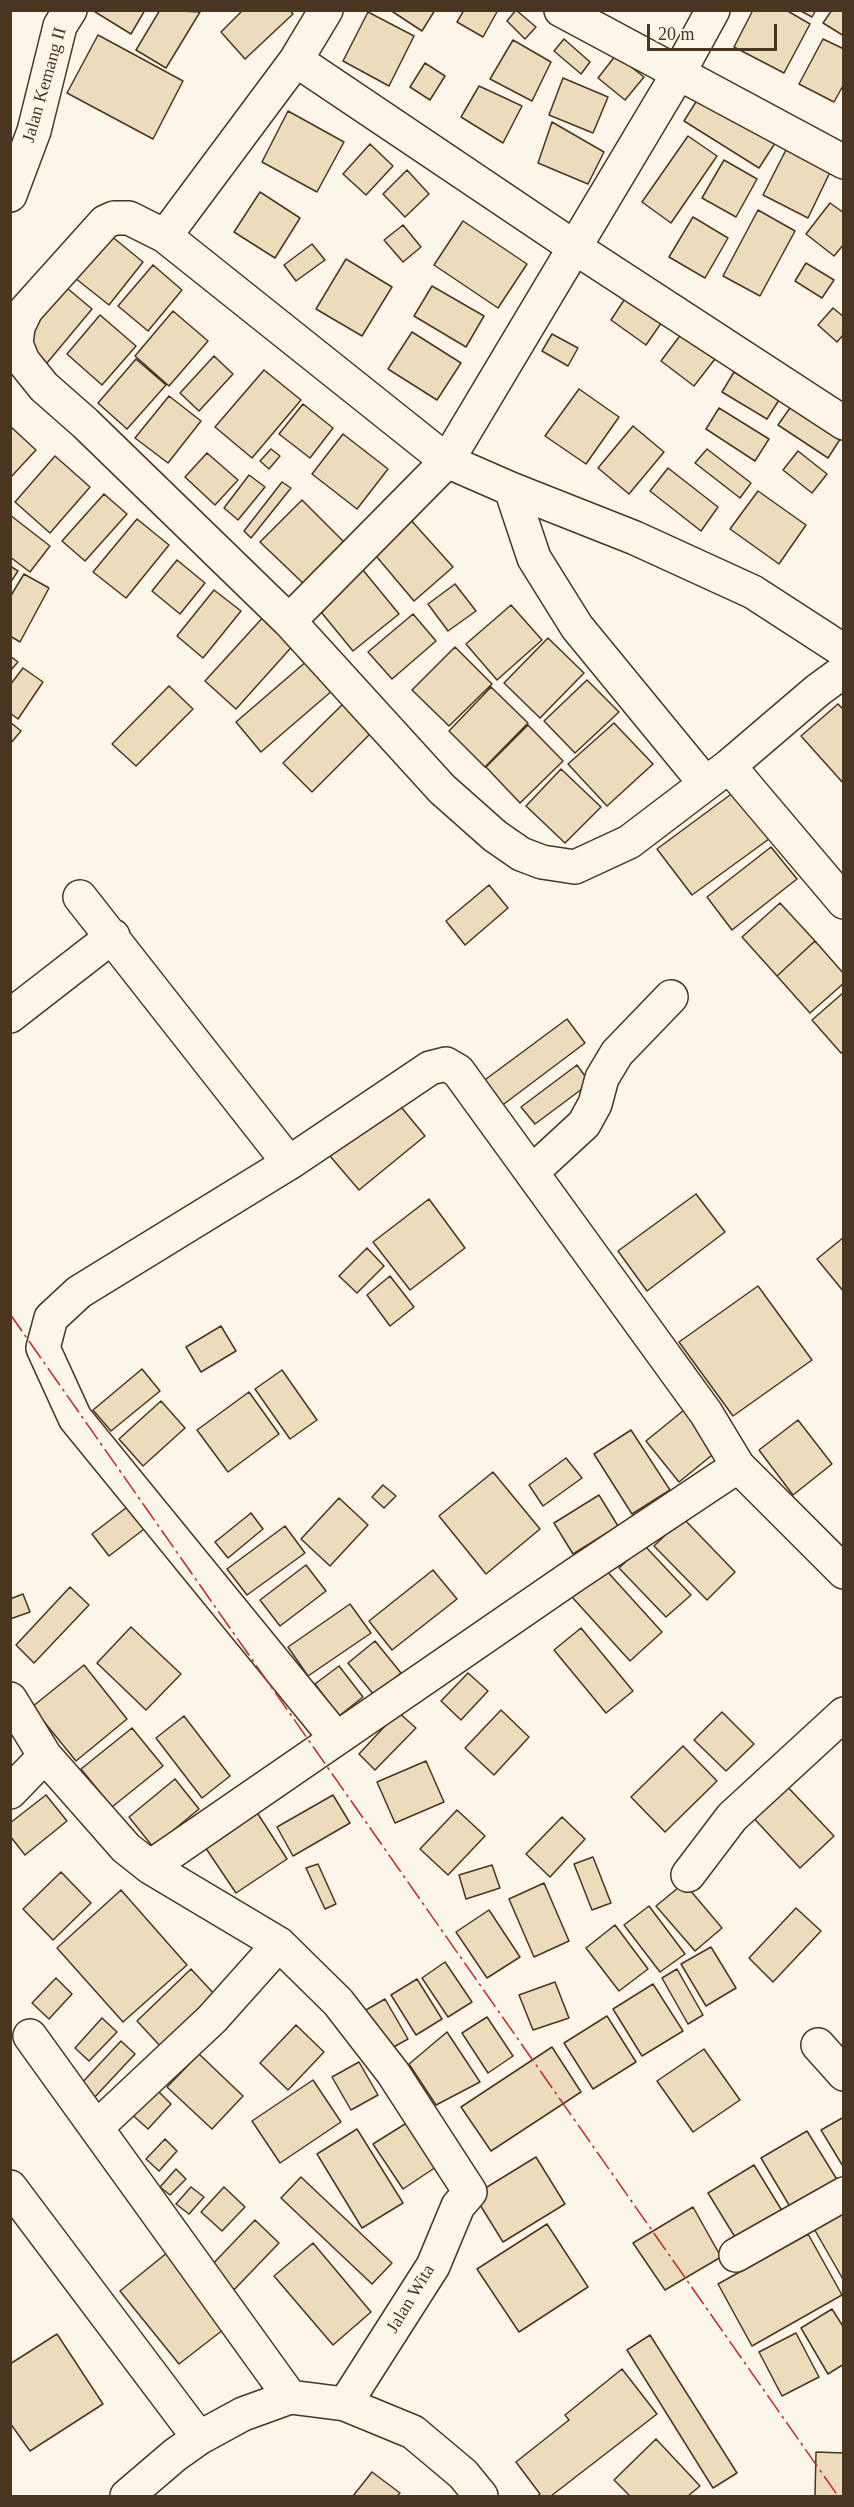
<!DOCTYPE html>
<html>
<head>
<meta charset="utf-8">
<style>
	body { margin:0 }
	#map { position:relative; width:854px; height:2507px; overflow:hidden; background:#fbf6e9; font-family:"Times New Roman",serif }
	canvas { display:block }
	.frame { position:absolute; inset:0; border:12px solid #4a3520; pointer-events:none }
	.scale { position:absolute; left:647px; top:24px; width:130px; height:27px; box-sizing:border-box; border:3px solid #4a3520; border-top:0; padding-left:8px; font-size:18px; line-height:21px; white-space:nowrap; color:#4a3520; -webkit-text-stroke:4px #fbf6e9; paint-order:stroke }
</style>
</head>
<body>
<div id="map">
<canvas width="854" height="2507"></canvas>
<div class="frame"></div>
<div class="scale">20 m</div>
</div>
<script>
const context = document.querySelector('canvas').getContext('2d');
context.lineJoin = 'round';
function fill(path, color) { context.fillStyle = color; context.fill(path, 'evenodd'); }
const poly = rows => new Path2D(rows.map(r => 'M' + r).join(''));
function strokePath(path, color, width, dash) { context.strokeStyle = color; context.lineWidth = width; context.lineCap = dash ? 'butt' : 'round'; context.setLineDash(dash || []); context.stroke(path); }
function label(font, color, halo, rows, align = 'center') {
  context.font = font + ' "Times New Roman",serif'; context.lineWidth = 4.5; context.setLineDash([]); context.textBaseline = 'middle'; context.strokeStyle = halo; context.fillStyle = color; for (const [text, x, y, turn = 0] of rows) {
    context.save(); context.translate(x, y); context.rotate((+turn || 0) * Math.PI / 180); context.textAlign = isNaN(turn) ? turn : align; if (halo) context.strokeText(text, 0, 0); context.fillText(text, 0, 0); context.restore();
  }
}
const building = poly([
	[92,10,145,10,131,34,92,10],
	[160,10,200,12,166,68,136,50,160,10],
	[243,10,290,10,293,14,245,59,221,32,243,10],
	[390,10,435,10,422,31,390,10],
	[464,10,498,10,483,37,457,22,464,10],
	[516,10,536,27,525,39,507,21,516,10],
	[753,10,786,10,810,24,784,73,734,47,753,10],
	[799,10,816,10,812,17,799,10],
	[832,10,844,10,844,36,823,23,832,10],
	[368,12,414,36,389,86,343,61,368,12],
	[98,35,183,81,153,139,67,93,98,35],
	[564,39,590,62,581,74,554,51,564,39],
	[823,39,844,49,844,84,834,102,799,84,823,39],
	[513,40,551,62,532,101,490,79,513,40],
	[616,55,644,77,625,100,598,78,616,55],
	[425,63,445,76,430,100,410,87,425,63],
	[563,78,608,97,593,133,549,115,563,78],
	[479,86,522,106,503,143,461,117,479,86],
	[704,89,779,137,759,168,684,121,704,89],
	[288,111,344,142,317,192,262,162,288,111],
	[552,122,604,152,588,184,538,163,552,122],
	[688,136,717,156,671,223,642,202,688,136],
	[370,144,393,166,366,195,343,174,370,144],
	[789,144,833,166,808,218,763,195,789,144],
	[724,160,757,179,736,217,702,198,724,160],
	[407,170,429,194,405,217,383,194,407,170],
	[260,192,300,218,275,258,234,232,260,192],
	[830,203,844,213,844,244,834,256,806,234,830,203],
	[758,210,795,231,760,296,723,276,758,210],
	[693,217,728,238,705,278,669,257,693,217],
	[463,221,527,264,498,308,434,265,463,221],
	[403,225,421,247,403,262,384,240,403,225],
	[110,235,143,262,109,305,75,278,110,235],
	[312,244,325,260,296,281,284,265,312,244],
	[346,259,392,287,362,336,316,309,346,259],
	[806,263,834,280,822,298,795,281,806,263],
	[153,265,182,290,148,331,118,306,153,265],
	[432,286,484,316,466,347,414,316,432,286],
	[67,288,92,309,47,363,21,341,67,288],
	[628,294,664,319,646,345,611,320,628,294],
	[833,308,844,317,844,334,837,342,818,325,833,308],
	[173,311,208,341,169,386,135,356,173,311],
	[100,315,136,346,102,385,67,354,100,315],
	[688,325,722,350,694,386,661,361,688,325],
	[412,332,461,363,437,400,388,369,412,332],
	[552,334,578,348,568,366,542,351,552,334],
	[214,356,233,374,199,411,180,393,214,356],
	[136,359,166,385,127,429,98,403,136,359],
	[264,370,301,400,252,458,215,427,264,370],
	[734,372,779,400,767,419,722,392,734,372],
	[579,389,619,417,586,464,545,436,579,389],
	[799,395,844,433,828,458,778,425,799,395],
	[169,396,201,421,168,463,135,438,169,396],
	[303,404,333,428,310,458,279,434,303,404],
	[719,408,769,439,755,461,706,429,719,408],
	[633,426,664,452,629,494,598,468,633,426],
	[11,427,36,450,10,478,10,428,11,427],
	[343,434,388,469,357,509,312,474,343,434],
	[271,449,280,456,269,469,260,461,271,449],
	[707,449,751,483,740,498,695,463,707,449],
	[798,451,827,474,812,493,783,470,798,451],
	[207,453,238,480,215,505,185,477,207,453],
	[55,456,90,487,50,533,15,502,55,456],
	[668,468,718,507,701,531,650,491,668,468],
	[249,475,265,487,238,520,224,508,249,475],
	[282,482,291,488,251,538,244,531,282,482],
	[758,491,806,525,779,564,730,529,758,491],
	[104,494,127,514,85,561,62,541,104,494],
	[302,500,345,543,304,584,260,542,302,500],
	[10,515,50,546,30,572,10,557,10,515],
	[409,518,453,567,414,601,371,550,409,518],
	[137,519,169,545,126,598,93,572,137,519],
	[177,560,205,583,180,614,152,591,177,560],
	[358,564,399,614,353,651,312,601,358,564],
	[10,566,18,571,10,583,10,566],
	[24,574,49,588,20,642,10,636,10,597,24,574],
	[455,584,476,611,448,631,428,604,455,584],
	[214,590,241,611,203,658,177,636,214,590],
	[511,605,542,640,497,680,466,644,511,605],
	[266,614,297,641,236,709,205,681,266,614],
	[413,614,436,641,392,679,368,652,413,614],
	[548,638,584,673,540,718,504,683,548,638],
	[455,647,492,684,449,726,412,690,455,647],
	[10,656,18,662,10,671,10,656],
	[308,660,333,690,261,752,236,722,308,660],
	[23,668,43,682,18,719,10,713,10,685,23,668],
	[587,680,619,712,575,753,544,721,587,680],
	[169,686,193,709,136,766,112,744,169,686],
	[491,687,528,723,485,767,449,731,491,687],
	[344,703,372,732,312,792,283,763,344,703],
	[838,704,844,710,844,784,801,736,838,704],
	[10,722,21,731,10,744,10,722],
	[614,723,653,764,607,806,568,764,614,723],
	[528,725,563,761,520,803,486,767,528,725],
	[561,769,601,807,565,843,526,806,561,769],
	[734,792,769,839,692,895,657,849,734,792],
	[771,847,797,879,732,930,707,897,771,847],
	[489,885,508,908,465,945,446,921,489,885],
	[780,903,815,941,777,976,742,937,780,903],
	[815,941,844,974,844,983,810,1013,777,976,815,941],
	[844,992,844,1051,841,1053,812,1020,844,992],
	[567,1019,585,1043,496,1110,478,1085,567,1019],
	[577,1065,590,1083,535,1124,521,1107,577,1065],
	[397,1102,425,1136,359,1190,330,1156,397,1102],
	[696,1194,725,1232,647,1291,618,1251,696,1194],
	[429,1199,465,1248,410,1290,373,1242,429,1199],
	[844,1237,844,1292,817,1259,844,1237],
	[367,1248,384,1266,357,1293,339,1276,367,1248],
	[390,1276,414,1307,390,1326,367,1295,390,1276],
	[758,1286,812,1360,733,1416,679,1342,758,1286],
	[221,1326,236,1351,201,1372,186,1347,221,1326],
	[142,1369,160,1391,111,1431,93,1410,142,1369],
	[282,1370,317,1420,290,1439,255,1389,282,1370],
	[249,1392,279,1434,228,1472,197,1430,249,1392],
	[161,1401,185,1428,143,1466,119,1439,161,1401],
	[684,1410,717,1451,679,1482,646,1441,684,1410],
	[798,1420,832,1464,793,1495,759,1450,798,1420],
	[631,1430,670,1490,632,1514,594,1454,631,1430],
	[566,1458,582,1478,543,1506,529,1485,566,1458],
	[493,1472,540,1529,486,1574,439,1516,493,1472],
	[383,1485,396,1496,384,1508,372,1497,383,1485],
	[599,1495,618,1526,573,1554,554,1523,599,1495],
	[339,1498,368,1525,330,1566,301,1539,339,1498],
	[135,1501,152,1523,109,1556,92,1534,135,1501],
	[251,1513,263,1529,228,1558,215,1542,251,1513],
	[683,1518,735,1572,707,1600,654,1546,683,1518],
	[285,1526,305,1553,247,1595,227,1569,285,1526],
	[644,1545,691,1595,666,1617,619,1568,644,1545],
	[306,1565,326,1591,280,1626,260,1600,306,1565],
	[604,1568,662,1632,630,1661,572,1597,604,1568],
	[433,1570,457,1599,392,1650,369,1621,433,1570],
	[70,1587,89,1605,34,1663,16,1645,70,1587],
	[23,1594,30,1612,10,1619,10,1599,23,1594],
	[350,1604,371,1633,308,1676,288,1647,350,1604],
	[131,1627,181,1674,146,1710,97,1663,131,1627],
	[581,1628,633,1691,606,1713,554,1650,581,1628],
	[375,1641,401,1673,374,1695,348,1663,375,1641],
	[84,1665,127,1719,76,1761,32,1707,84,1665],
	[339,1666,363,1697,339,1716,315,1684,339,1666],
	[468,1673,488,1691,461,1720,441,1701,468,1673],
	[501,1710,529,1737,494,1775,465,1748,501,1710],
	[398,1712,416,1728,375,1770,359,1754,398,1712],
	[722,1712,754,1744,726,1771,694,1740,722,1712],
	[184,1716,230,1776,202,1798,156,1738,184,1716],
	[132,1728,163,1766,112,1807,81,1769,132,1728],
	[683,1746,717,1781,665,1832,631,1797,683,1746],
	[426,1761,444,1802,395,1823,377,1782,426,1761],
	[175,1779,199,1809,153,1847,129,1817,175,1779],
	[782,1781,834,1836,800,1868,748,1812,782,1781],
	[46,1795,67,1821,25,1855,10,1836,10,1823,46,1795],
	[333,1795,350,1823,293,1856,277,1827,333,1795],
	[457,1810,485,1836,448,1875,420,1849,457,1810],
	[256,1811,287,1859,236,1893,203,1844,256,1811],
	[562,1817,585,1839,550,1877,526,1854,562,1817],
	[593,1857,611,1903,592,1910,574,1864,593,1857],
	[318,1864,336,1904,325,1909,306,1868,318,1864],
	[492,1865,500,1888,466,1899,459,1875,492,1865],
	[61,1872,91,1903,53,1940,23,1909,61,1872],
	[544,1883,569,1941,534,1957,509,1899,544,1883],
	[684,1883,722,1928,695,1951,656,1906,684,1883],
	[121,1890,187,1965,123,2022,57,1948,121,1890],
	[649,1906,685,1954,660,1972,624,1925,649,1906],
	[796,1908,821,1931,773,1982,749,1958,796,1908],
	[489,1910,520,1957,487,1978,456,1932,489,1910],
	[615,1925,648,1969,619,1991,586,1948,615,1925],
	[711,1947,736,1988,706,2006,681,1964,711,1947],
	[445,1962,472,2002,448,2017,422,1978,445,1962],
	[191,1969,217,1997,163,2049,137,2021,191,1969],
	[677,1969,703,2015,688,2024,662,1978,677,1969],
	[56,1978,72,1994,49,2019,32,2003,56,1978],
	[417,1979,442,2019,416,2035,391,1995,417,1979],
	[555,1982,569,2018,533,2030,519,1995,555,1982],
	[653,1984,683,2031,642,2056,613,2009,653,1984],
	[385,1999,408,2039,381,2054,359,2014,385,1999],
	[607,2016,636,2062,593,2089,564,2043,607,2016],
	[487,2017,513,2056,488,2073,462,2033,487,2017],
	[102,2018,117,2032,89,2061,75,2048,102,2018],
	[296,2025,324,2052,288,2090,260,2063,296,2025],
	[447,2032,480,2082,436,2105,409,2064,447,2032],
	[121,2041,135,2054,93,2099,79,2086,121,2041],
	[552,2047,581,2092,491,2151,461,2107,552,2047],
	[704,2049,740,2100,693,2132,657,2081,704,2049],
	[199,2054,243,2096,212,2129,167,2087,199,2054],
	[359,2062,378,2095,351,2110,332,2077,359,2062],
	[313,2080,341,2122,280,2163,252,2121,313,2080],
	[150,2083,171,2104,148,2129,126,2109,150,2083],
	[844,2117,844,2168,821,2130,844,2117],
	[413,2119,442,2163,403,2189,373,2144,413,2119],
	[357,2129,403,2203,362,2228,317,2154,357,2129],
	[807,2131,841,2186,795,2215,761,2158,807,2131],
	[165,2139,177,2151,159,2171,146,2159,165,2139],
	[536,2157,565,2204,503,2242,474,2195,536,2157],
	[754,2165,784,2214,738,2242,708,2193,754,2165],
	[176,2169,186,2179,170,2195,160,2187,176,2169],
	[301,2177,392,2263,372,2284,281,2198,301,2177],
	[191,2187,204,2197,189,2214,176,2204,191,2187],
	[224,2187,245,2207,222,2231,201,2212,224,2187],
	[693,2207,721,2257,665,2290,633,2243,693,2207],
	[844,2211,844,2281,813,2227,844,2211],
	[255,2220,279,2243,229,2295,205,2272,255,2220],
	[547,2224,588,2287,519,2332,477,2269,547,2224],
	[808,2234,842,2295,752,2346,718,2284,808,2234],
	[313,2243,371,2312,333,2345,274,2276,313,2243],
	[168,2252,228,2326,179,2364,120,2291,168,2252],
	[832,2309,844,2328,844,2364,828,2374,801,2328,832,2309],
	[796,2333,819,2377,782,2396,759,2352,796,2333],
	[57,2334,103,2404,30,2451,10,2423,10,2364,57,2334],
	[650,2335,737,2473,713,2488,627,2350,650,2335],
	[622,2369,657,2414,551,2496,537,2496,540,2494,516,2462,569,2420,565,2415,622,2369],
	[656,2439,700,2486,688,2496,630,2496,614,2480,656,2439],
	[816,2452,844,2453,844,2496,815,2496,816,2452],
	[372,2472,400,2493,397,2496,353,2496,372,2472]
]);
const minor = poly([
	[561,10,844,162],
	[296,60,326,10],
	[10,195,34,131,60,26,70,10],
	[165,236,129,218,114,218,105,222,26,310,18,327,16,344,23,361,44,387,85,423,289,621,442,789,495,836,521,854,542,862,575,867,629,842,729,766,818,690,844,671],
	[844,423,574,247,296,60,165,236,447,461,511,489,635,538,753,592,844,651],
	[511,489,534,558,577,627,705,783],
	[289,621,447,461,678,74,713,10],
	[729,766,844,902],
	[80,897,289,1163],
	[10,1016,113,936],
	[532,1172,584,1124,595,1104,602,1078,617,1053,671,997],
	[10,1699,45,1756,126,1848,150,1867,279,1944,338,2002,393,2073,470,2192,458,2206,433,2266,345,2404],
	[336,1738,75,1418,43,1348,51,1318,79,1292,289,1163,430,1068,446,1064,458,1071,706,1413,738,1466,844,1572],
	[10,1792,45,1756],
	[150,1867,573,1576,738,1466],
	[688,1875,732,1817,844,1714],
	[30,2036,290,2397],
	[818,2045,844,2074],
	[97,2127,212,2019,279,1944],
	[10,2187,199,2438],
	[736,2255,844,2194],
	[127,2496,175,2455,199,2438,243,2414,290,2397,345,2404,413,2432,463,2474,481,2496]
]);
const power = poly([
	[10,1314,838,2496]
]);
const streetNames = [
	["Jalan Kemang II",45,85,-74],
	["Jalan Wita",411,2299,-59]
];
fill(building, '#ecdcbc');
strokePath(building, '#4a3520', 1.5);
strokePath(minor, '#4a3520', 36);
strokePath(minor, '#fbf6e9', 33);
strokePath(power, '#c62828', 1.5, [21, 4.5, 3, 4.5]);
label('18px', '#4a3520', '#fbf6e9', streetNames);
</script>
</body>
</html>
